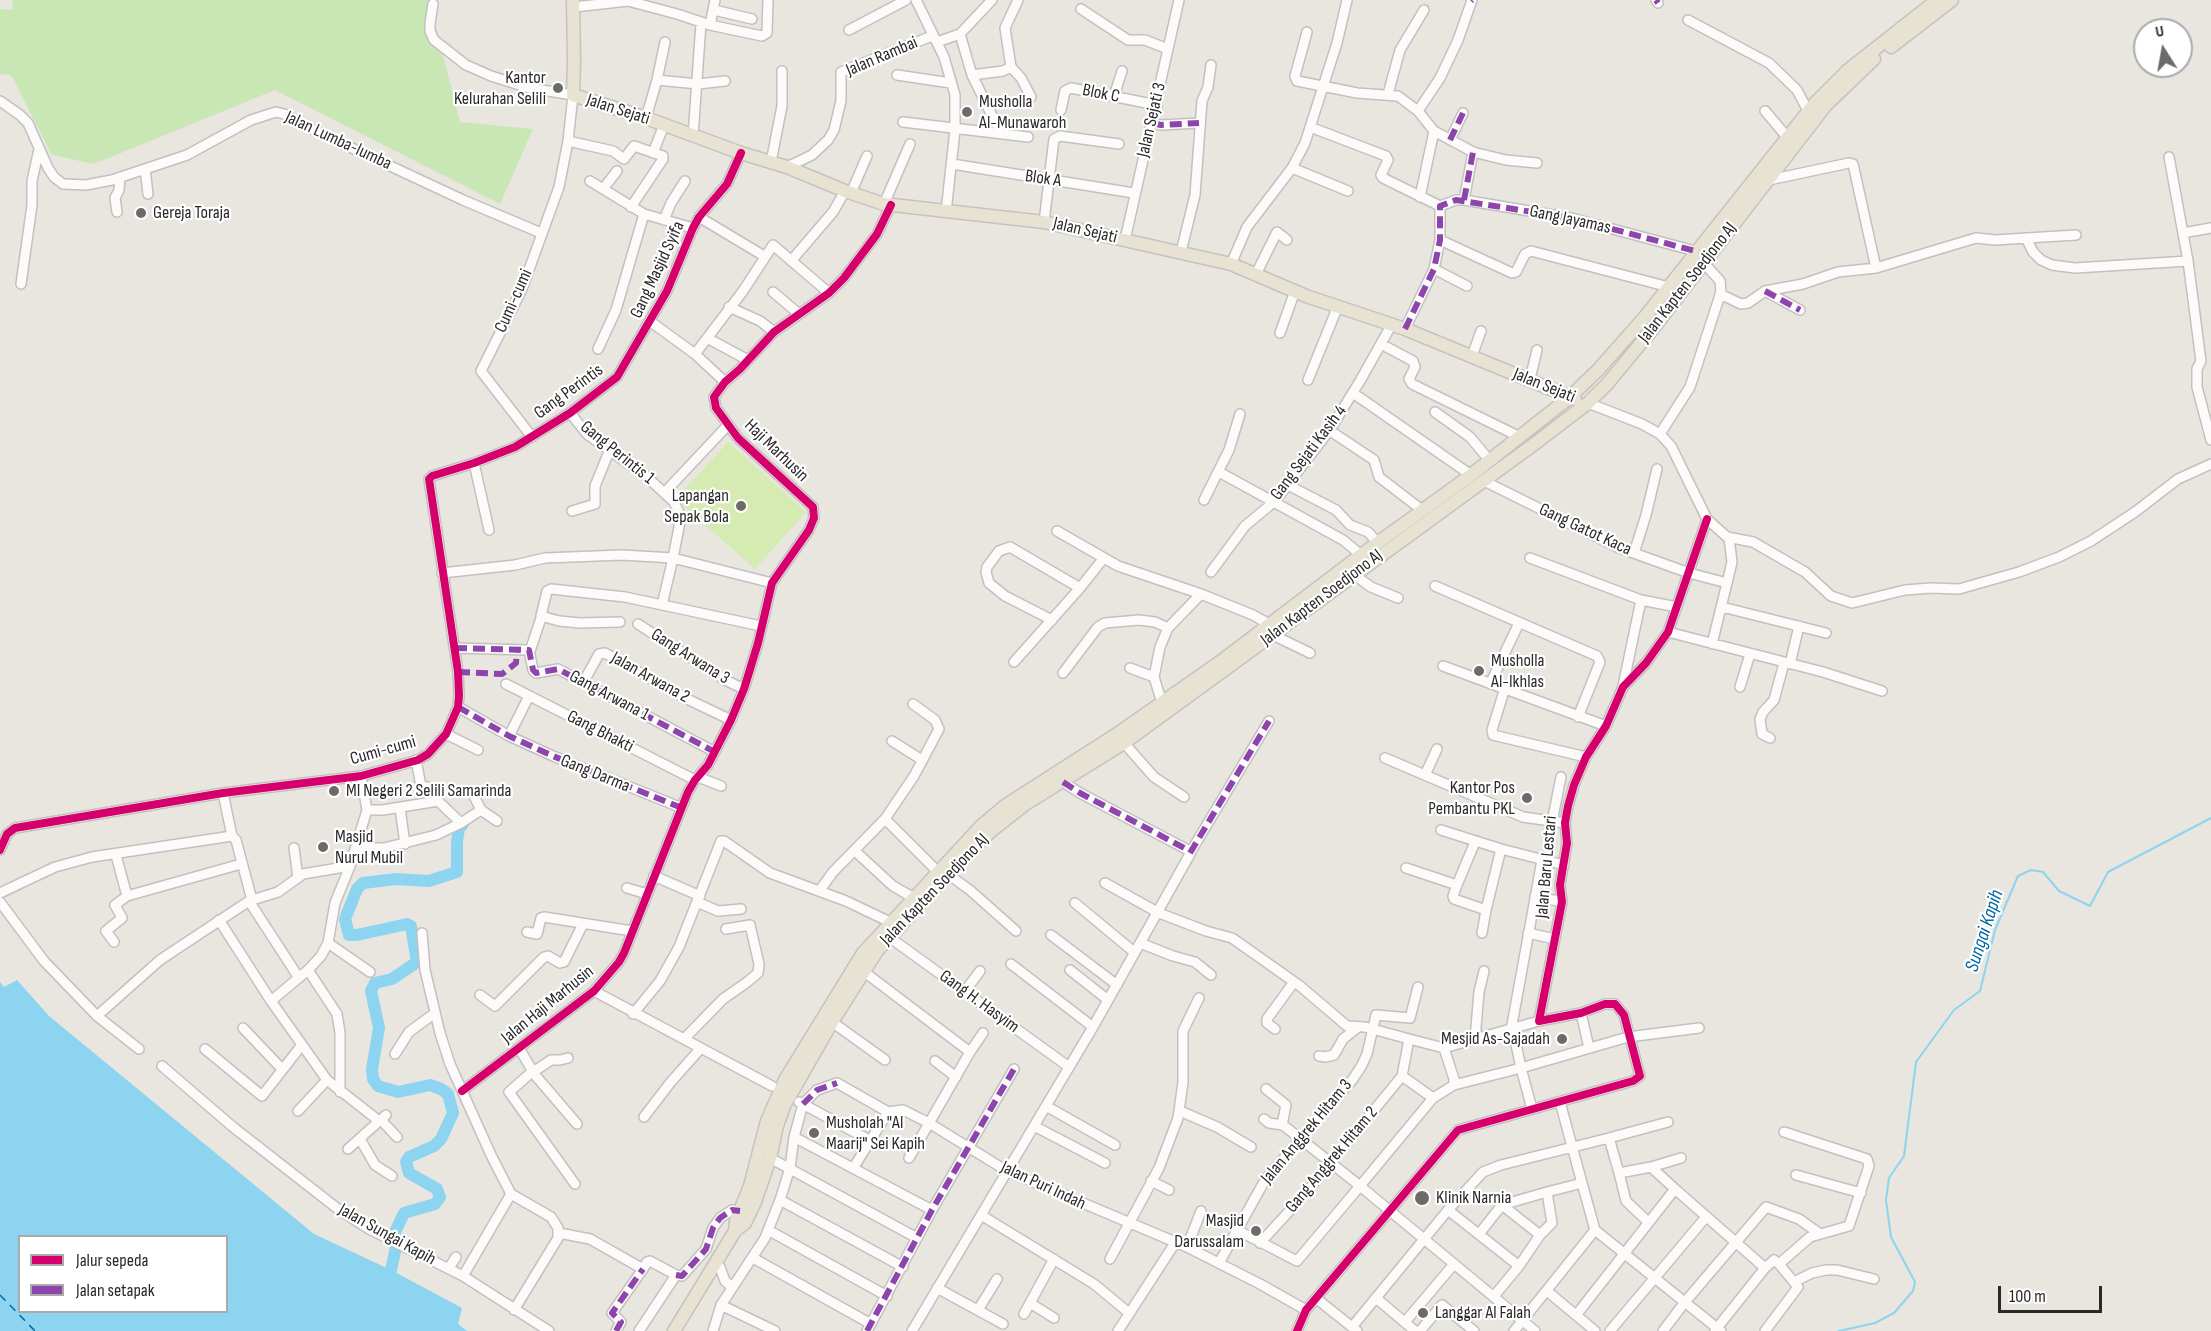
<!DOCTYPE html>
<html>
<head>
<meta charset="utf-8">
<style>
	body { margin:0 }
	#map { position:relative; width:2211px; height:1331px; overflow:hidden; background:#e9e5df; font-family:"Sofia Sans Condensed",sans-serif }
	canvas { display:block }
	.legend { position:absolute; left:18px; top:1235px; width:210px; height:78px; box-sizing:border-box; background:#fff; border:2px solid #aaa; margin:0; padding:8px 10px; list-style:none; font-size:18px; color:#2a2a2a }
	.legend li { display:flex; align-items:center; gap:12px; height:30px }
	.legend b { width:30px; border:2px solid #aaa }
	.north { position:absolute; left:2133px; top:18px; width:60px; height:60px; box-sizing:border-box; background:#fff; border:2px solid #aaa; border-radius:50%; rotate:349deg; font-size:16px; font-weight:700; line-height:24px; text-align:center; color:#2a2a2a }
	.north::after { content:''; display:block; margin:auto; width:21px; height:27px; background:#6d6b69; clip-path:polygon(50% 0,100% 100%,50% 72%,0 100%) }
	.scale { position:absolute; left:1998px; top:1286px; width:104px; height:27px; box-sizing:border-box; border:3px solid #2a2a2a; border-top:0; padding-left:8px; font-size:18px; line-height:21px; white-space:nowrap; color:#2a2a2a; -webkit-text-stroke:4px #fff; paint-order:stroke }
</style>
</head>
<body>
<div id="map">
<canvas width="2211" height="1331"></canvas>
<ul class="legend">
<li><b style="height:8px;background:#d6006c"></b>Jalur sepeda</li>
<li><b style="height:8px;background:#8e44ad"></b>Jalan setapak</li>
</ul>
<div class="north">U</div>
<div class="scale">100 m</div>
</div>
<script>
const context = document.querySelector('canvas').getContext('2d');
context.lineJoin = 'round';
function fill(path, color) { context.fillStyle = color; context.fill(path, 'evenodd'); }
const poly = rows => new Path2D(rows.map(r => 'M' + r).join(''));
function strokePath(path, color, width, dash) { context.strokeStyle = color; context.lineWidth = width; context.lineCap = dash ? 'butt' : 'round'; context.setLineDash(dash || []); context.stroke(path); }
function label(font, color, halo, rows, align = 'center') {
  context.font = font + ' "Sofia Sans Condensed",sans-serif'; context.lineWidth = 4.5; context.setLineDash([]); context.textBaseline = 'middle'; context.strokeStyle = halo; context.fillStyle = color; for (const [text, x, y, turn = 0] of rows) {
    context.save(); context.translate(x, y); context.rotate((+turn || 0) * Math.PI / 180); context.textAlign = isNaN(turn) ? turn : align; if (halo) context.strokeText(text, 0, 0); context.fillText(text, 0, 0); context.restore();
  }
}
const green = poly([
	[13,0,429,0,460,122,533,129,500,204,275,90,94,164,52,155,11,75,0,74,0,9,12,10]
]);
const pitch = poly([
	[728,442,806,512,755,569,676,499]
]);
const water = poly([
	[17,980,49,1016,314,1234,391,1270,462,1308,458,1324,467,1331,0,1331,0,982,4,987],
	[20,1236,226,1236,226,1312,20,1312]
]);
const stream = poly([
	[1839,1331,1875,1323,1894,1313,1913,1291,1915,1282,1891,1237,1886,1200,1889,1178,1904,1156,1916,1062,1954,1010,1980,991,1995,930,2018,876,2031,870,2043,872,2059,891,2090,906,2108,872,2211,818]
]);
const river = poly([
	[383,1284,391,1270,396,1247,395,1232,404,1213,435,1204,440,1197,437,1189,409,1173,406,1162,409,1157,434,1146,441,1139,453,1113,448,1094,441,1089,430,1085,398,1092,378,1086,373,1079,372,1069,379,1028,371,991,375,983,392,979,417,962,411,926,407,924,357,935,349,935,345,919,357,889,363,883,396,879,429,881,457,872,457,842,459,828,463,824]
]);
const ferry = poly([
	[0,1295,35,1331]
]);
const minor = poly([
	[916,0,944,57,955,95,955,130,946,212],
	[1656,0,1658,3],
	[433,4,430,23,430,31,434,40,466,65,491,76,529,88,573,95,568,141,559,187,522,289,481,371,532,437],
	[574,7,628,1,677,14,710,25,762,36,767,33,768,0],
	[1081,9,1128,40,1145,40,1168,49],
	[714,10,752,19],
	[1688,20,1769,63,1797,90,1808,111],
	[710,25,715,0],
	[849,30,906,0],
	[1307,32,1295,76,1297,81,1357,93,1398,96,1418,111,1434,131,1473,152,1506,160,1537,163],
	[960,34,972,75,1001,134],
	[937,42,960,34,992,0],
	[1011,67,1021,78,1031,97],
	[897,75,951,83],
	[972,75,1003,71,1011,67,1005,28,1018,0],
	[657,80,698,84,725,81],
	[1388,94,1400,50,1424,10],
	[1114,96,1122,71],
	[0,101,20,115,28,123,48,168,54,177,63,184,86,185,112,180,187,155,251,120,276,112,284,114,309,128,463,200,541,233],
	[1061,110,1065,91,1071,88,1157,105],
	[1418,111,1440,78,1458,40,1472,0],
	[1765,111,1788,138],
	[646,118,657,80,665,42],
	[903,122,1028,137],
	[1152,123,1161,125,1199,123],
	[1310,127,1386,156,1388,160,1381,175,1383,178,1440,206],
	[693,136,701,23],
	[1450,140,1463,113],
	[568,141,613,151,624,159,634,146,663,156,663,159,631,207],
	[653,153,664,125],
	[2169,157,2188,261,2201,361,2197,369,2197,387,2211,440],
	[771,162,782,106,782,71],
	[952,164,1134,193],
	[787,167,812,155,828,140,834,130,841,101,841,72,932,36],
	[1292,168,1348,191],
	[145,169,148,194],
	[1769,180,1849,163,1853,164,1876,268],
	[590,181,644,214,693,228],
	[603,189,617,171],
	[851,193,867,156],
	[1420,197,1434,131],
	[1464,200,1473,152],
	[884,204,910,144],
	[1440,206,1456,200,1464,200,1571,218,1699,252],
	[117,212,115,198,119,190,120,177],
	[699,217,764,256],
	[664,220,671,203,685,181],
	[1044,222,1054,139,1060,136,1119,144],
	[2183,233,2211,228],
	[2026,238,2033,252,2041,260,2052,265,2075,268,2188,261],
	[1125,240,1179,0],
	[1440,240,1512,273,1516,272,1525,254,1531,251,1669,287],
	[1181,252,1195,195,1202,101,1208,87,1211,65],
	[791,261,833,212,845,191],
	[1231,264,1247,227,1292,168,1305,143,1337,43,1347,0],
	[1434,269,1467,286],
	[1256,274,1277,232,1287,240],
	[21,284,32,205,32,181,39,149],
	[1765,291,1800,310],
	[773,292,799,314],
	[1720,294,1741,304,1748,303,1765,291,1803,284,1838,272,1876,268,1976,238,1995,240,2076,235],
	[729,307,760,321,774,332],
	[651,322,695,354,725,382],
	[1405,329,1434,269,1440,240,1440,206],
	[1280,333,1295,291],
	[707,338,748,360],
	[1381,344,1413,361,1415,367,1409,379,1412,384,1520,437],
	[598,349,616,310,644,214],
	[695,354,743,291,773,245,829,293],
	[1472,356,1481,331],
	[1530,379,1537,350],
	[1308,380,1338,306],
	[1353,393,1471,475],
	[1588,403,1642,424,1660,434,1671,446,1707,519,1727,537,1753,542,1805,572,1831,596,1852,603,1905,590,1931,588,1959,589,2019,572,2059,557,2091,541,2135,512,2178,479,2211,464],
	[1435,412,1470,437,1490,461],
	[1329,430,1374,460,1379,477,1422,510],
	[1660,434,1690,387,1721,292,1720,281,1703,262],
	[474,463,489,530],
	[1219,472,1343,540,1361,555],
	[1484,481,1617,547,1689,573,1727,583,1712,644],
	[1288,485,1336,510,1350,525,1368,532,1378,543],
	[665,492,728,425],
	[1204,500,1229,450,1240,414],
	[572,511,595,504,595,486,610,449],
	[1057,531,1118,566,1201,594,1253,615,1269,624],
	[1634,553,1646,515,1657,469],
	[1530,558,1641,600,1677,607],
	[1211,572,1245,526,1275,501,1331,428,1360,381,1392,324],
	[442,573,515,565,545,558,622,555,673,558,681,517,674,502,647,477,587,434,570,413],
	[1353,574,1371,587,1398,598],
	[1727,583,1732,562,1729,538],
	[1435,586,1597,656,1600,662,1578,717],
	[662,605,673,558,772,583],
	[1722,607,1826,633],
	[1052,620,1005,596,989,583,986,572,987,567,999,551,1010,547,1080,588],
	[620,622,580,623,559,621,541,616,547,591,551,589,625,597,761,626],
	[638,624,725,680,744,689],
	[1668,632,1823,672,1882,691],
	[1273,635,1310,653],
	[455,648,529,650,533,670,536,673,558,669,715,752],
	[530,651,541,618],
	[1014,662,1080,588,1103,559],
	[1790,664,1799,626],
	[1443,666,1606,726],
	[1130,668,1154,677],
	[1063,673,1098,627,1105,623,1139,620,1155,622,1168,628],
	[1491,682,1519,623],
	[583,683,599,654,605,653,685,698,731,720],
	[506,684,695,780],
	[1623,686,1641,600],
	[1740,687,1750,654],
	[1505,688,1492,730,1493,735,1586,757],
	[1162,703,1154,677,1160,647,1168,628,1201,594],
	[458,707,509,736,553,756,682,808],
	[446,734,478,750],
	[509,736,529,696],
	[1770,738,1762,734,1760,719,1763,712,1774,700,1784,663],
	[892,741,922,760],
	[1124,743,1154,777,1184,797],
	[1385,758,1523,817,1565,823],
	[416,760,421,786,427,787],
	[1425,775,1437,749],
	[698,777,721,786],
	[472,792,481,810],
	[223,793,232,836],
	[400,808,405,844],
	[367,810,383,810,438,801,461,823],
	[885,819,938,872],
	[1552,822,1561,777],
	[1441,830,1501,849,1564,865],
	[294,848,298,878],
	[356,848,384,848,436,835,461,823,481,810,497,821],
	[0,850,7,834,15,828,223,793,361,776,418,760,428,754,446,734,458,707,459,696,458,672,429,479,432,476,474,463,515,447,570,413,617,377,667,291,693,228,699,217,727,184,741,153],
	[855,851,893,886,914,898],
	[1190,853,1269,721],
	[116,855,127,896,241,864],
	[350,866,367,810,361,776],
	[1406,868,1457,885,1475,842],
	[948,874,971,891,1016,931],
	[654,876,700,896],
	[1105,883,1159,913,1206,931,1232,938,1300,986,1347,1026,1365,1027,1409,1039],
	[1457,885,1453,896,1454,899,1486,910,1501,849],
	[627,888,647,894],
	[820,890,833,872,885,819,914,776,939,729,935,720,913,704],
	[0,893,55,867,92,857,232,836,236,840,252,900],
	[1535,896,1562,902],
	[249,901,299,978],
	[0,902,44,961,97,1016,160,960,249,901,278,892,303,874,350,866,335,903,328,943,321,956,308,970],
	[697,902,718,911,741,909],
	[1075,903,1134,952],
	[219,920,271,1001,308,970,337,1014,340,1033,340,1092],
	[527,932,537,934,541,918,544,917,632,931],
	[422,933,425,970,440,1033,450,1064,491,1155,511,1194,551,1217,558,1228,558,1238,514,1310],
	[1482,933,1486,910],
	[1528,933,1555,939],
	[1051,935,1117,985],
	[889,937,1069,1067],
	[114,942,106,931,122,918,115,905,127,896],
	[328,943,370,972],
	[1140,943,1173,956,1195,962,1211,975],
	[1011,964,1093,1027],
	[1070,970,1108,1000],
	[863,971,970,1052,909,1158],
	[1484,971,1479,992,1475,1039,1539,1021],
	[594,991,772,1086],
	[965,991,980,971],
	[480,995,495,1006,544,957,548,956,560,963,564,962,583,924],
	[271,1001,327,1080,379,1121],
	[1581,1013,1589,1048],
	[633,1014,660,981,679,947,721,841,724,841,770,873,846,901,890,922],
	[97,1016,139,1049],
	[832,1022,885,1060],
	[243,1028,282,1069],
	[1275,1029,1267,1023,1267,1019,1294,982],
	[1511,1030,1542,860],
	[1513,1030,1521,1068,1628,1037,1699,1028],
	[684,1039,723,999,746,983,758,973,759,964,750,925,726,929],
	[519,1048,535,1075,577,1124],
	[205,1049,262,1096,301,1046],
	[970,1052,983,1033],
	[395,1054,409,1032,435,1013],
	[1319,1056,1325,1057,1334,1055,1343,1039,1357,1028],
	[935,1061,956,1077],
	[162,1066,233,1127,338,1209,369,1229,463,1276,549,1331],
	[533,1071,509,1092,575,1184],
	[533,1072,551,1060,560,1060,568,1058],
	[1454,1085,1454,1079,1444,1048,1475,1039],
	[1266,1089,1286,1105,1282,1125],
	[462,1091,594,991,619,962,624,953,688,792,695,780,708,765,731,720,744,689,758,643,772,583,809,530,814,518,813,507,738,438,716,408,714,397,725,382,740,369,774,332,829,293,844,278,877,234,891,205],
	[1433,1098,1402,1076,1409,1039,1444,1048],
	[799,1102,871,1141],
	[1560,1102,1582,1183],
	[1046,1106,1115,1145],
	[1532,1109,1521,1068,1454,1085,1433,1098,1360,1186,1535,1331],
	[298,1111,327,1080],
	[1180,1111,1217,1127,1251,1147],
	[644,1117,670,1083,701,1048],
	[381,1120,397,1137],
	[1034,1126,1105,1163],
	[794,1137,932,1210],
	[1609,1138,1668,1122],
	[360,1139,375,1165,392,1176],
	[348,1149,386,1115],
	[770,1158,917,1238],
	[854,1167,888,1112,903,1110,929,1123,1007,1171,1187,1247,1260,1284,1306,1310],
	[1651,1167,1681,1158],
	[1796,1175,1861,1193],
	[1151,1181,1169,1190],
	[1675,1189,1765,1268,1717,1328,1721,1331],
	[780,1200,903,1267],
	[1448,1210,1519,1266],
	[981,1215,1094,1284,1129,1313],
	[768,1230,887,1296],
	[1237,1230,1297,1261,1360,1186,1283,1125,1269,1123,1264,1119],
	[559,1233,590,1239,643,1269,647,1262,650,1261,676,1275,639,1331],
	[1479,1234,1502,1205],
	[1540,1235,1502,1205,1547,1192],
	[1260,1243,1305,1194,1402,1076],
	[1187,1247,1201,1211],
	[753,1258,871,1324],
	[1110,1259,1159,1168,1178,1118,1183,1082,1183,1031,1199,998],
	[1219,1263,1265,1180,1353,1079,1362,1065,1367,1054,1376,1015,1410,1018,1418,987],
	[1779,1264,1810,1237,1849,1226,1869,1166,1867,1159,1784,1132],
	[720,1267,725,1281,732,1287],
	[449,1268,456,1257],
	[1765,1268,1774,1260,1779,1264,1798,1287,1765,1331],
	[676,1275,682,1276,706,1249,713,1228,720,1218,732,1210,740,1211],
	[463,1276,511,1194],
	[1794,1282,1812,1273,1826,1270,1837,1270,1874,1279],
	[937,1288,1003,1324],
	[1547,1291,1595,1331],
	[1494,1296,1519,1266,1540,1235,1552,1223,1547,1192,1582,1183,1595,1230],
	[1376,1298,1415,1331],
	[1317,1299,1357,1331],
	[1030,1303,1054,1318],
	[721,1305,775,1331],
	[978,1310,997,1279],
	[1024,1314,1054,1259],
	[1577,1314,1675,1189,1651,1167,1619,1173,1626,1201,1648,1222],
	[1405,1322,1454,1264],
	[1352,1327,1448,1210,1483,1172,1501,1165,1609,1138,1619,1173],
	[616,1331,621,1322,612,1313,643,1269],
	[713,1331,721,1305,765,1238,780,1200,790,1168,794,1137,803,1104,817,1090,837,1083,888,1112],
	[867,1331,932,1210,1014,1069],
	[912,1331,1093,1027,1190,854,1188,850,1080,793,1063,782],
	[1118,1331,1175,1243],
	[1297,1331,1306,1310,1458,1130,1633,1081,1640,1076,1624,1015,1615,1004,1605,1004,1581,1013,1539,1021,1562,902,1560,885,1567,843,1565,823,1568,806,1574,785,1586,757,1606,726,1623,687,1646,663,1668,632,1707,519],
	[1420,1331,1442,1305,1474,1331],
	[1514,1331,1595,1230,1717,1328,1715,1331],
	[1610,1331,1706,1217],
	[1663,1331,1685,1302,1766,1207,1799,1219,1820,1234]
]);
const major = poly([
	[573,0,574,62,573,95,646,118,741,153,787,167,845,191,884,204,1044,222,1231,264,1306,296,1405,329,1575,399],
	[1891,47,1952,0],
	[735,1231,745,1223,755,1202,770,1158,777,1126,784,1106,832,1022,877,951,948,874,991,831,1024,805,1124,743,1533,445,1588,403,1608,383,1656,325,1826,105,1874,59],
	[674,1331,735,1231,736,1220,750,1186,767,1121,785,1080,863,953,981,826,1006,805,1120,732,1220,662,1361,555,1471,475,1570,397,1598,370,1644,318,1815,103,1847,71,1937,0]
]);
const quiet = poly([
	[1656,0,1658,3],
	[1471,1,1472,0],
	[1152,123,1161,125,1199,123],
	[1450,140,1463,113],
	[1464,200,1473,152],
	[1765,291,1800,310],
	[1405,329,1434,269,1440,240,1440,206,1456,200,1571,218,1699,252],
	[455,648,529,650,533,670,536,673,558,669,715,752],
	[458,672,502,674,516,663,517,649],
	[458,707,509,736,553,756,682,808],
	[1063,782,1080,793,1188,850],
	[1190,853,1269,721],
	[803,1104,817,1090,837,1083],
	[676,1275,682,1276,706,1249,713,1228,720,1218,732,1210,740,1211],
	[616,1331,621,1322,612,1313,643,1269],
	[867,1331,932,1210,1014,1069]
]);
const cycleway = poly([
	[0,850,7,834,15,828,223,793,361,776,418,760,428,754,446,734,458,707,459,696,458,672,429,479,432,476,474,463,515,447,570,413,617,377,667,291,693,228,699,217,727,184,741,153],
	[462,1091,594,991,619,962,624,953,688,792,695,780,708,765,731,720,744,689,758,643,772,583,809,530,814,518,813,507,738,438,716,408,714,397,725,382,740,369,774,332,829,293,844,278,877,234,891,205],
	[1297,1331,1306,1310,1458,1130,1633,1081,1640,1076,1624,1015,1615,1004,1605,1004,1581,1013,1539,1021,1562,902,1560,885,1567,843,1565,823,1568,806,1574,785,1586,757,1606,726,1623,687,1646,663,1668,632,1707,519]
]);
const markers = [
	[558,88,6,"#6d6b69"],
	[967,112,6,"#6d6b69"],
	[141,213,6,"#6d6b69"],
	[741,506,6,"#6d6b69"],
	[1479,671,6,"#6d6b69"],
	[334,791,6,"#6d6b69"],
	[1527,798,6,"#6d6b69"],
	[323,847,6,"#6d6b69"],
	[1562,1039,6,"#6d6b69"],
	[814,1133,6,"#6d6b69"],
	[1422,1198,8,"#6d6b69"],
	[1256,1231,6,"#6d6b69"],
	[1423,1313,6,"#6d6b69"]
];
const streetNames = [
	["Jalan Rambai",882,57,-23],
	["Blok C",1101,94,11],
	["Jalan Sejati",618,110,18],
	["Jalan Sejati 3",1152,120,-77],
	["Jalan Lumba-lumba",338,141,25],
	["Blok A",1043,179,8],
	["Gang Jayamas",1570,220,12],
	["Jalan Sejati",1085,231,13],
	["Gang Masjid Syifa",658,270,-65],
	["Jalan Kapten Soedjono AJ",1688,283,-52],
	["Cumi-cumi",514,301,-66],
	["Jalan Sejati",1544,386,22],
	["Gang Perintis",569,392,-36],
	["Haji Marhusin",776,451,44],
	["Gang Perintis 1",617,453,39],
	["Gang Sejati Kasih 4",1309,453,-53],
	["Gang Gatot Kaca",1585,530,25],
	["Jalan Kapten Soedjono AJ",1322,598,-37],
	["Gang Arwana 3",690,657,32],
	["Jalan Arwana 2",650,678,29],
	["Gang Arwana 1",609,696,28],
	["Gang Bhakti",600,732,27],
	["Cumi-cumi",383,751,-16],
	["Gang Darma",595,774,22],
	["Jalan Baru Lestari",1547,867,-85],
	["Jalan Kapten Soedjono AJ",935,890,-46],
	["Gang H. Hasyim",979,1002,36],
	["Jalan Haji Marhusin",548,1005,-39],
	["Jalan Anggrek Hitam 3",1307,1132,-50],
	["Gang Anggrek Hitam 2",1332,1160,-50],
	["Jalan Puri Indah",1043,1186,25],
	["Jalan Sungai Kapih",387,1235,29]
];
const poiNames = [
	["Kantor",546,78,"right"],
	["Kelurahan Selili",546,99,"right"],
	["Musholla",979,102],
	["Al-Munawaroh",979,123],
	["Gereja Toraja",153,213],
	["Lapangan",729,496,"right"],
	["Sepak Bola",729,517,"right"],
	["Musholla",1491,661],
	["Al-Ikhlas",1491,682],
	["Kantor Pos",1515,788,"right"],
	["Pembantu PKL",1515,809,"right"],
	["MI Negeri 2 Selili Samarinda",346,791],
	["Masjid",335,837],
	["Nurul Mubil",335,858],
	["Mesjid As-Sajadah",1550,1039,"right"],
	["Musholah \"Al",826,1123],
	["Maarij\" Sei Kapih",826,1144],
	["Klinik Narnia",1436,1198],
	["Masjid",1244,1221,"right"],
	["Darussalam",1244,1242,"right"],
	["Langgar Al Falah",1435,1313]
];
const waterNames = [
	["Sungai Kapih",1985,931,-72]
];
fill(green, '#c9e7b5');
fill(pitch, '#d5ebb2');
fill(water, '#8dd4f0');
strokePath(stream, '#8dd4f0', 2);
strokePath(river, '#8dd4f0', 12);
strokePath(ferry, '#0369a5', 1.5, [8, 6]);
strokePath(minor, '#c2c1c1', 12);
strokePath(major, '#c4c3c1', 15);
strokePath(minor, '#fcfbfa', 9);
strokePath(major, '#e7e2d2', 12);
strokePath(quiet, '#8e44ad', 6, [12, 6]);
strokePath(cycleway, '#d6006c', 8);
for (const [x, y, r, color] of markers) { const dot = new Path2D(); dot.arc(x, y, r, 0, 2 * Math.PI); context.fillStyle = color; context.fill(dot); strokePath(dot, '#fff', 2); }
label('18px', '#2a2a2a', '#fff', streetNames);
label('18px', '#2a2a2a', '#fff', poiNames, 'left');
label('italic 20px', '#0369a5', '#fff', waterNames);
</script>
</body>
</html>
